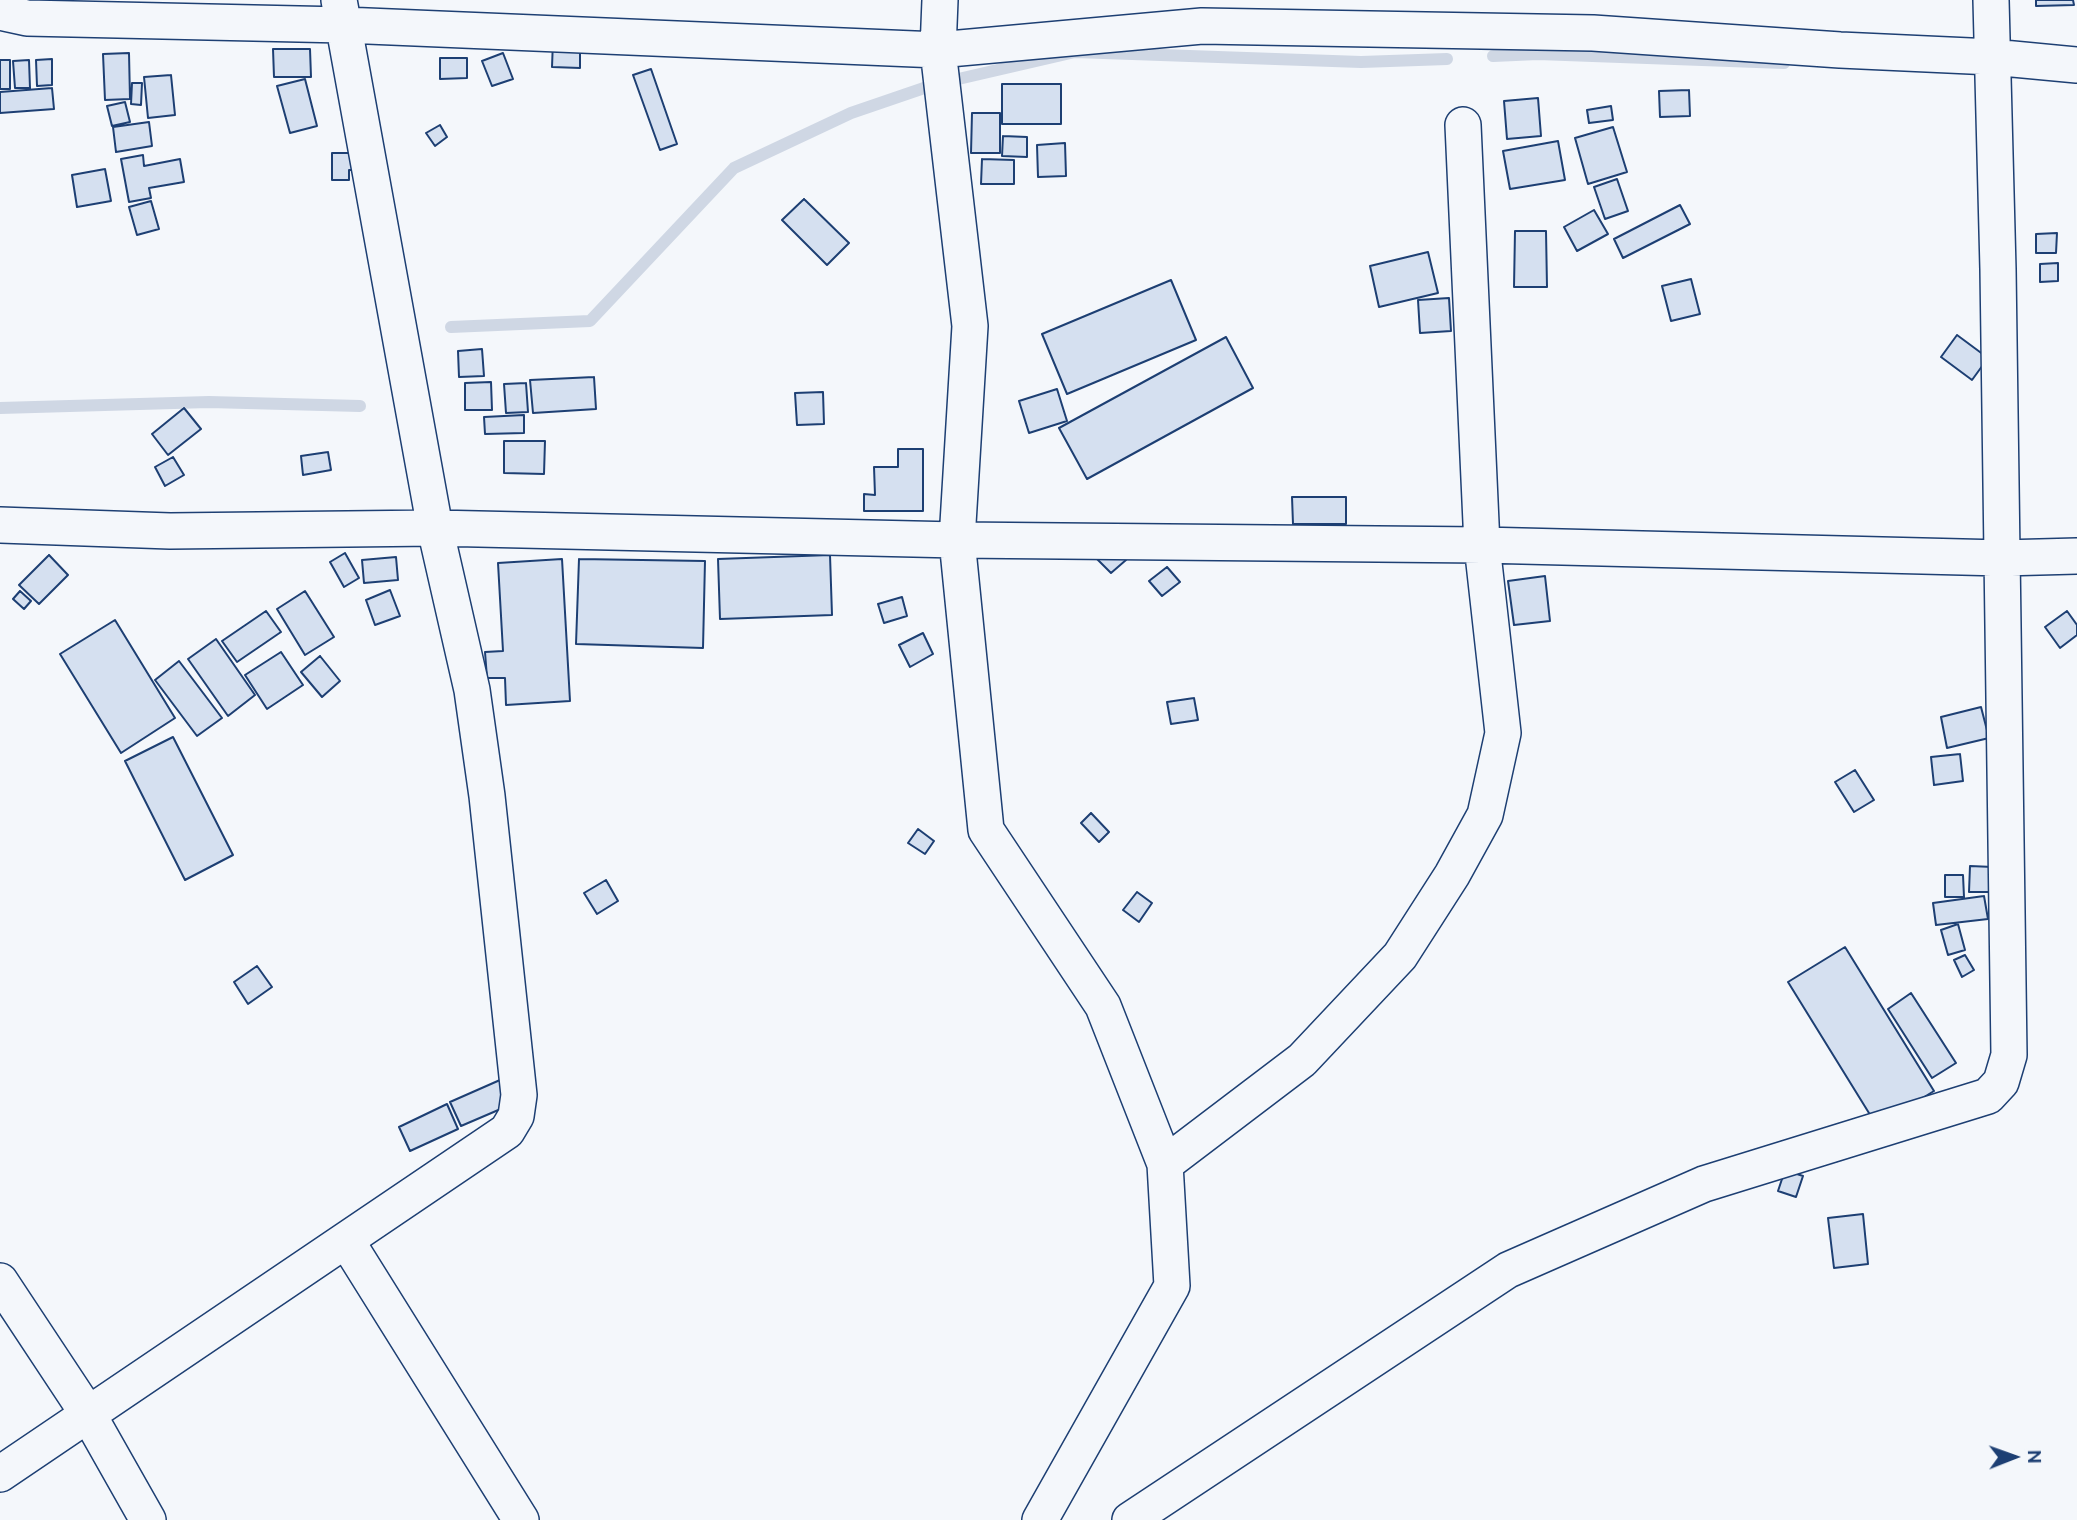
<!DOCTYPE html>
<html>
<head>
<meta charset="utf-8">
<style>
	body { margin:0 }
	#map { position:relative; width:2077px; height:1520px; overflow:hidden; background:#f4f7fb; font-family:Ubuntu,sans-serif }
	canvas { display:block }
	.north { position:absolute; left:1979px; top:1422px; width:70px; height:70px; -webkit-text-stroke:5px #f4f7fb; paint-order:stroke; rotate:89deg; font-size:19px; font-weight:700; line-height:28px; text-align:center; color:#1d3f73 }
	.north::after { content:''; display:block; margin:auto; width:24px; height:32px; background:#1d3f73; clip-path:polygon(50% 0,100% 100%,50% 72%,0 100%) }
</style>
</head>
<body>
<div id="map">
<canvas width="2077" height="1520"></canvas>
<div class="north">N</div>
</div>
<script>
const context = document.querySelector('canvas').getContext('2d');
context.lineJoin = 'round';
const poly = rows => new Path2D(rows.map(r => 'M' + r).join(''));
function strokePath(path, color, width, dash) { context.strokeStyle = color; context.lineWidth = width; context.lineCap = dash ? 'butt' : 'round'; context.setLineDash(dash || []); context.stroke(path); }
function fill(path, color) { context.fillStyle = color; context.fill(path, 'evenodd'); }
const stream = poly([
	[1493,56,1538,54,1784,63],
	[954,80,1075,52,1361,62,1447,59],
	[451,327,590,321,734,168,851,113,927,87],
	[0,408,209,402,360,406]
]);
const building = poly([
	[2036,0,2073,0,2074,5,2036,6,2036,0],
	[553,40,580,41,580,68,552,67,553,40],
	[273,49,310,49,311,77,274,77,273,49],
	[129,53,130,99,105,100,103,54,129,53],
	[503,53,513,79,492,86,482,61,503,53],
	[440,58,467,58,467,78,440,79,440,58],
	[52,59,52,85,37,86,36,60,52,59],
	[0,60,10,60,10,89,0,89,0,60],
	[29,60,30,88,15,88,13,61,29,60],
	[651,69,677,144,660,150,633,75,651,69],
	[171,75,175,115,148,118,144,77,171,75],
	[305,79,317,126,290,133,277,86,305,79],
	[132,83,142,83,141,105,131,104,132,83],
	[1002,84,1061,84,1061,124,1002,124,1002,84],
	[52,88,54,109,0,113,0,92,52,88],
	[1689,90,1690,116,1660,117,1659,91,1689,90],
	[1538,98,1541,136,1507,139,1504,101,1538,98],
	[125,102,130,122,112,126,107,106,125,102],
	[1611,106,1613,120,1589,123,1587,110,1611,106],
	[972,113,1000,113,1000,153,971,153,972,113],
	[149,122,152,146,116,152,113,127,149,122],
	[440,125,447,137,435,146,426,133,440,125],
	[1613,127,1627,172,1588,184,1575,138,1613,127],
	[1003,136,1027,137,1027,157,1002,156,1003,136],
	[1558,141,1565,180,1510,189,1503,151,1558,141],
	[1065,143,1066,176,1038,177,1037,145,1065,143],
	[332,153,358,153,358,170,349,170,349,180,332,180,332,153],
	[143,155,144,166,180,159,184,182,149,188,151,198,129,202,121,159,143,155],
	[982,159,1014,160,1014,184,981,184,982,159],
	[105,169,111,201,77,207,72,175,105,169],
	[1617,179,1628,211,1605,219,1594,187,1617,179],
	[804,199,849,243,827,265,782,220,804,199],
	[151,201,159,229,137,235,129,207,151,201],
	[1680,205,1690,224,1623,258,1614,239,1680,205],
	[1594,210,1608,234,1577,251,1564,227,1594,210],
	[1515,231,1546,231,1547,287,1514,287,1515,231],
	[2057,233,2056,253,2036,253,2036,234,2057,233],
	[1428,252,1438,293,1379,307,1370,266,1428,252],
	[2058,263,2058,281,2040,282,2040,264,2058,263],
	[1691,279,1700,314,1671,321,1662,286,1691,279],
	[1171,280,1196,340,1067,394,1042,334,1171,280],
	[1449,298,1451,331,1420,333,1418,300,1449,298],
	[1957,335,1988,358,1972,380,1941,357,1957,335],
	[1226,337,1253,388,1087,479,1059,428,1226,337],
	[482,349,484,376,459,377,458,351,482,349],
	[594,377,596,409,533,413,530,380,594,377],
	[491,382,492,410,465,410,465,383,491,382],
	[526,383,528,412,506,413,504,384,526,383],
	[1057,389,1067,421,1029,433,1019,401,1057,389],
	[823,392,824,424,797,425,795,393,823,392],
	[184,408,201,429,168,455,152,434,184,408],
	[524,415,524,433,485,434,484,417,524,415],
	[504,441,545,441,544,474,504,473,504,441],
	[898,449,923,449,923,511,864,511,864,494,875,495,874,467,898,467,898,449],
	[328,452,331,470,303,475,301,456,328,452],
	[173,457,184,475,165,486,155,467,173,457],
	[1292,497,1346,497,1346,524,1293,524,1292,497],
	[1110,544,1126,560,1111,573,1096,558,1110,544],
	[345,553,359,578,344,587,330,562,345,553],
	[49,555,68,575,39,604,19,585,49,555],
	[830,555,832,615,720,619,718,559,830,555],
	[396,557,398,580,364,583,362,560,396,557],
	[562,559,570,701,506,705,505,678,487,678,485,652,503,651,498,563,562,559],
	[579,559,705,561,703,648,576,644,579,559],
	[1167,567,1180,582,1162,596,1149,581,1167,567],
	[1545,576,1550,621,1514,625,1508,581,1545,576],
	[390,590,400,616,375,625,366,600,390,590],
	[20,591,31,601,24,609,13,599,20,591],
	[305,591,334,637,305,655,277,609,305,591],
	[902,597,907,616,884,623,878,604,902,597],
	[266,611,281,632,237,662,222,641,266,611],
	[2067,611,2077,625,2077,635,2060,648,2045,627,2067,611],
	[115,620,175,718,121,753,60,654,115,620],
	[923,633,933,654,910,667,899,645,923,633],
	[216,639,255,695,228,716,188,659,216,639],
	[281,652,303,685,267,709,245,675,281,652],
	[320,656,340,681,322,697,301,672,320,656],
	[179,661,222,718,197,736,155,680,179,661],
	[1194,698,1198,720,1171,724,1167,702,1194,698],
	[1981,707,1989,738,1947,748,1941,717,1981,707],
	[173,737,233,855,185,880,125,761,173,737],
	[1960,754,1963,781,1934,785,1931,757,1960,754],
	[1855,770,1874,800,1854,812,1835,782,1855,770],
	[1091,813,1109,832,1099,842,1081,823,1091,813],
	[918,829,934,841,925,854,908,843,918,829],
	[1970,866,1993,867,1993,892,1969,892,1970,866],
	[1945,875,1963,875,1964,897,1945,897,1945,875],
	[606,880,618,901,597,914,584,893,606,880],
	[1137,892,1152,903,1139,922,1123,910,1137,892],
	[1984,896,1988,919,1936,925,1933,903,1984,896],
	[1958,924,1965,950,1948,955,1941,930,1958,924],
	[1845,947,1934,1091,1877,1126,1788,982,1845,947],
	[1965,955,1974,970,1962,977,1954,960,1965,955],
	[257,966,272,987,248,1004,234,982,257,966],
	[1911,993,1956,1063,1932,1078,1888,1009,1911,993],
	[500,1080,510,1105,461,1126,450,1102,500,1080],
	[447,1104,458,1129,410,1151,399,1127,447,1104],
	[1785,1170,1803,1176,1796,1197,1778,1191,1785,1170],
	[1863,1214,1868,1264,1834,1268,1828,1218,1863,1214]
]);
const minor = poly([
	[940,0,938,50,970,326,957,540,986,830,1103,1006,1165,1164,1172,1286,1040,1520],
	[0,12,27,18,344,25,938,50,1202,26,1593,33,1840,50,1992,57,2077,65],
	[0,525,170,531,435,528,957,540,1482,545,2002,558,2077,556],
	[1165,1164,1302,1060,1400,956,1452,875,1485,815,1503,733,1482,545,1463,125],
	[346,1240,521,1520],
	[0,1281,88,1414,148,1520],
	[0,1474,507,1131,516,1116,519,1095,487,796,472,690,435,528,339,0],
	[1130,1520,1508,1270,1704,1184,1988,1096,2001,1082,2009,1055,1998,269,1991,0]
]);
strokePath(stream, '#cfd7e4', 12);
fill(building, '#d5e0f0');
strokePath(building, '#1d3f73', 2);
strokePath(minor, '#1d3f73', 38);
strokePath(minor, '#f4f7fb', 35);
</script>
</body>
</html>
